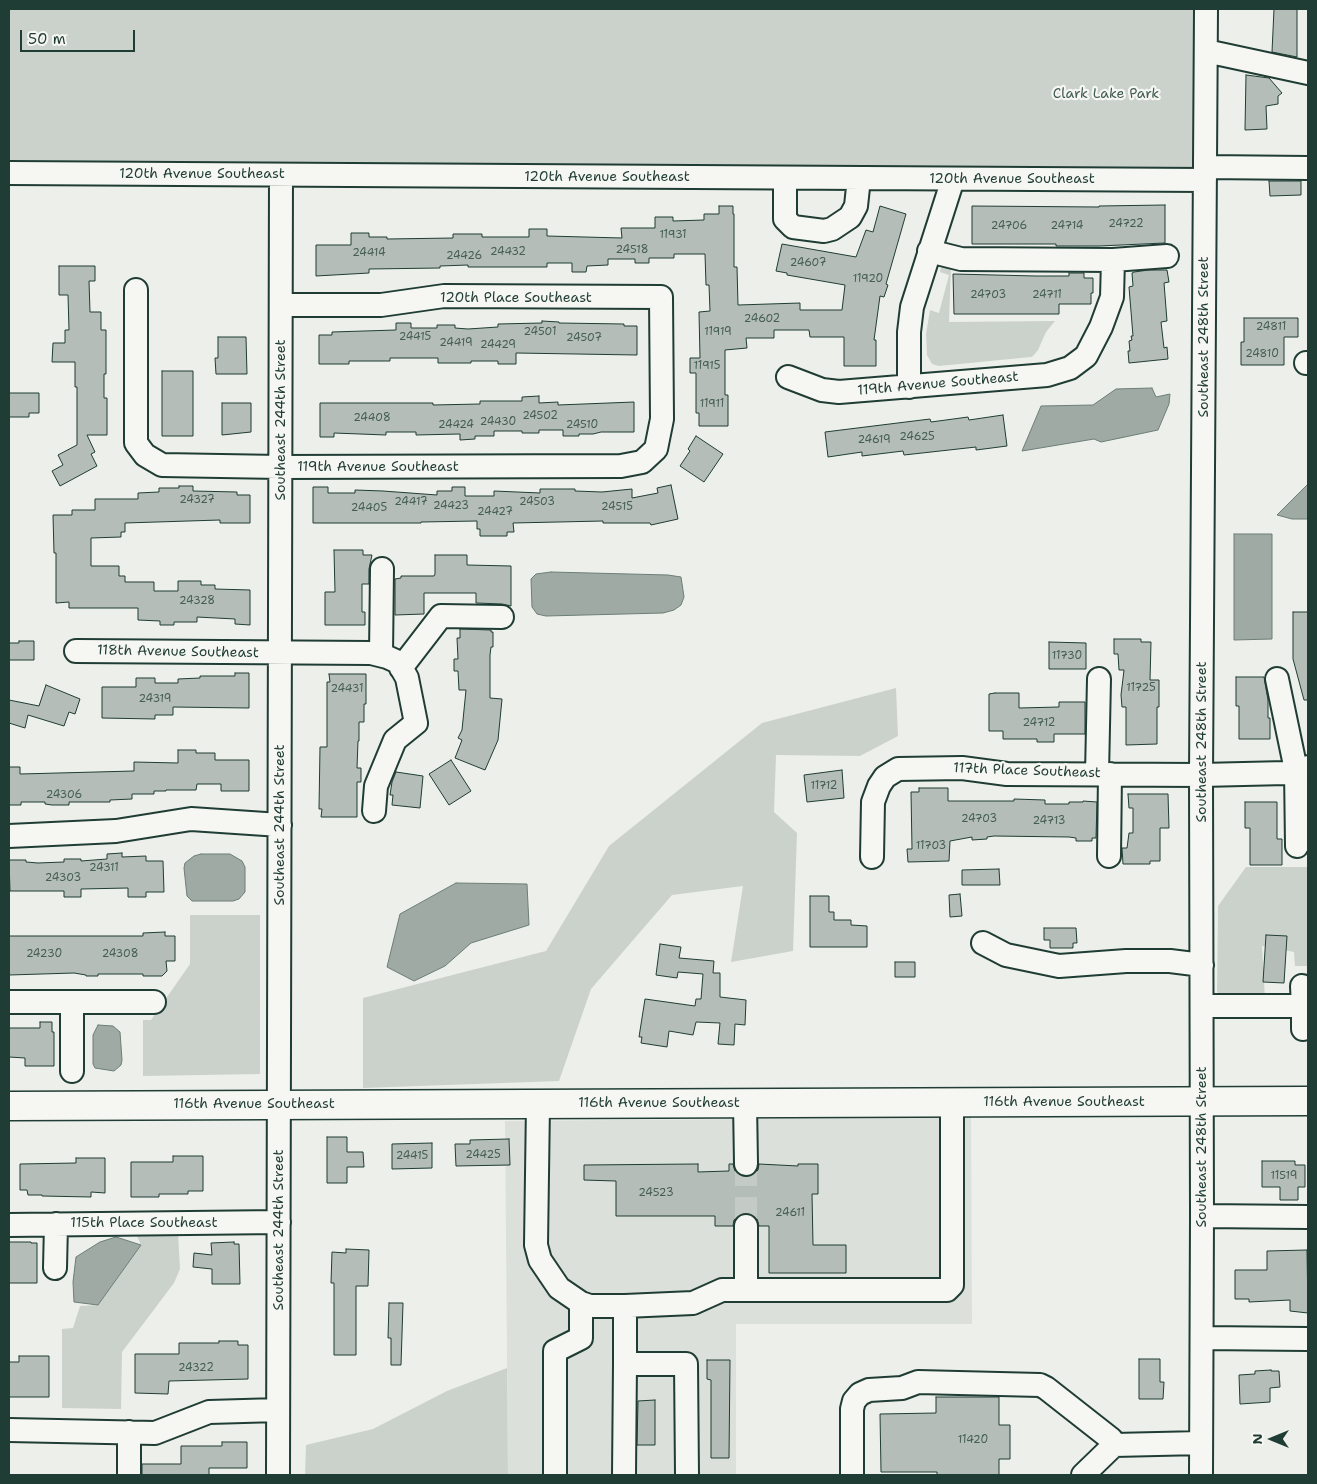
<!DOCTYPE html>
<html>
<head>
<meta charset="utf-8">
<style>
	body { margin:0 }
	#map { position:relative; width:1317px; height:1484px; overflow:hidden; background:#edefea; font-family:"Shantell Sans",sans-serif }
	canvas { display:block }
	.frame { position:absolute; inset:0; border:10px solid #1f3d34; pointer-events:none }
	.north { position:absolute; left:1247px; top:1414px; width:50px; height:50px; -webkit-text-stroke:4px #f6f6f2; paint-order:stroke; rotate:270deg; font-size:14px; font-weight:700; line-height:20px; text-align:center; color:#1f3d34 }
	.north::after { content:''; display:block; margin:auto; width:18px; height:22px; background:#1f3d34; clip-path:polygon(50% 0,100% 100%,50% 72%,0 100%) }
	.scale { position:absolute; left:20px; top:30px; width:115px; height:22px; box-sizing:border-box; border:2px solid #1f3d34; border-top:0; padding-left:6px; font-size:15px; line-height:18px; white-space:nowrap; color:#1f3d34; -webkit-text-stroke:4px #f6f6f2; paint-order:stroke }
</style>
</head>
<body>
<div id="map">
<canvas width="1317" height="1484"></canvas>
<div class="frame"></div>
<div class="north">N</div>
<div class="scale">50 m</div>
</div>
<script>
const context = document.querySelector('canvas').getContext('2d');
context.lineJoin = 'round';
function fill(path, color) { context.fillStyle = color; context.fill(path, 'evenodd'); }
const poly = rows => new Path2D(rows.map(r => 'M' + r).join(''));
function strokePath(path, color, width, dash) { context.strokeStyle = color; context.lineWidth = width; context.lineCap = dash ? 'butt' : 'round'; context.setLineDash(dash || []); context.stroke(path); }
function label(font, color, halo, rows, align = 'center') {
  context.font = font + ' "Shantell Sans",sans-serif'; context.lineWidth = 4.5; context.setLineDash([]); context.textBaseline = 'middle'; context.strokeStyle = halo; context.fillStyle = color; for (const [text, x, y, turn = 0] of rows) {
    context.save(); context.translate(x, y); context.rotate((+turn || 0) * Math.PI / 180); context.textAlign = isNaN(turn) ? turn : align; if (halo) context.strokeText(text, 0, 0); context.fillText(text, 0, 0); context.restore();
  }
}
const built = poly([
	[971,1117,972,1324,736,1324,736,1475,508,1475,505,1121]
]);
const green = poly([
	[9,9,1206,9,1205,180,9,173],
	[942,262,951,265,949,322,1055,321,1046,332,1038,350,1033,356,1031,357,939,366,932,364,927,355,926,334,930,310,939,313,949,275,940,272],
	[896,688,898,736,860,756,776,755,774,812,797,833,793,951,731,962,743,886,672,895,591,989,559,1081,363,1088,363,998,546,951,609,846,762,723],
	[1246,867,1308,867,1308,966,1295,966,1294,952,1262,946,1265,999,1229,999,1217,992,1218,906],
	[190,915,260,915,260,1074,143,1076,143,1020,151,1020,190,964],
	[178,1233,180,1269,174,1283,122,1352,121,1409,62,1408,62,1329,73,1328,80,1306,98,1305,141,1245,136,1234],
	[507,1368,508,1475,305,1475,306,1445,373,1429,447,1391]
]);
const water = poly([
	[1152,388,1156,397,1170,394,1169,404,1158,430,1101,442,1094,439,1022,451,1041,406,1093,405,1116,389,1152,388],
	[1308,484,1308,519,1292,519,1277,515,1308,484],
	[1234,534,1272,534,1272,639,1234,640,1234,534],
	[551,572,668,575,681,577,684,597,681,605,674,610,663,613,546,616,537,614,532,607,531,579,536,574,551,572],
	[201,854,230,854,242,861,245,867,245,892,239,899,233,901,192,901,187,896,184,868,185,863,194,856,201,854],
	[456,883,527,884,529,925,471,943,445,966,414,981,387,967,400,914,456,883],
	[98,1025,113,1026,120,1032,122,1060,121,1065,114,1071,95,1068,93,1064,93,1035,98,1025],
	[116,1237,141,1245,98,1305,74,1302,73,1282,76,1257,100,1242,116,1237]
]);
const building = poly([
	[1274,9,1297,9,1297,57,1272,52,1274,9],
	[1246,75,1269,78,1282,93,1278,96,1278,104,1266,106,1267,129,1245,130,1246,75],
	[1269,181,1301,181,1301,195,1270,196,1269,181],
	[1165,205,1165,243,1099,246,1056,246,1056,244,972,244,972,206,1099,207,1099,206,1165,205],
	[719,206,733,206,733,214,734,214,734,267,737,267,738,305,800,303,800,310,842,310,845,285,787,275,787,273,776,271,782,244,856,257,866,230,873,232,880,206,906,214,886,284,888,285,884,297,880,296,874,340,876,340,876,366,844,366,844,337,810,337,809,330,774,330,774,338,746,338,747,348,725,350,725,395,728,395,728,426,699,426,699,413,696,413,696,373,690,373,690,358,700,358,699,312,710,311,709,285,706,285,705,254,674,254,674,258,649,258,649,263,635,263,635,259,608,259,608,265,587,266,586,272,572,272,572,263,547,263,547,267,468,267,468,265,440,266,440,268,369,269,369,273,316,276,316,245,351,245,351,233,369,233,369,237,387,237,387,239,453,238,453,234,482,234,482,237,529,237,529,229,547,229,547,236,622,238,621,228,655,228,655,217,673,217,673,221,704,220,704,214,719,214,719,206],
	[59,266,95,266,95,281,89,281,90,312,101,312,101,330,106,330,106,374,104,374,104,398,107,398,107,435,87,435,95,452,91,454,97,466,60,486,52,471,63,465,58,455,77,445,77,387,75,387,75,362,52,362,53,343,65,343,65,330,69,330,68,295,59,295,59,266],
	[1149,270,1167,270,1169,282,1164,283,1167,321,1161,322,1164,348,1167,347,1168,359,1129,363,1128,351,1130,351,1129,341,1132,340,1131,336,1133,336,1129,287,1133,286,1132,273,1134,272,1149,270],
	[1069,273,1084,273,1084,278,1093,278,1093,293,1091,293,1091,304,1059,304,1059,314,954,314,953,274,1036,276,1069,276,1069,273],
	[1244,318,1298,318,1298,337,1284,337,1284,365,1241,365,1241,342,1244,342,1244,318],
	[542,321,559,322,559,323,624,324,624,326,637,326,637,355,516,353,516,364,498,364,498,361,471,361,471,363,438,363,438,358,390,358,390,361,349,361,349,364,319,364,319,335,332,335,332,332,396,330,396,323,411,323,411,328,437,328,437,325,455,325,455,328,468,329,498,327,498,324,542,323,542,321],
	[218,337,246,337,247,374,216,374,215,358,218,358,218,337],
	[162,371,193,371,193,436,162,436,162,371],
	[9,393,39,393,39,413,29,413,29,417,9,417,9,393],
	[539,396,539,403,558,402,558,405,634,402,634,432,601,432,593,434,579,434,579,436,563,436,563,430,539,430,539,433,522,433,522,431,494,431,494,436,475,436,475,439,460,440,460,434,416,435,416,432,386,432,386,435,334,433,334,437,320,437,320,403,433,403,433,405,480,404,480,401,522,401,522,397,539,396],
	[222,403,251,403,251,432,222,435,222,403],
	[1003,415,1007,446,976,450,976,447,904,455,903,451,862,456,862,452,828,457,825,432,930,419,931,422,968,417,969,420,1003,415],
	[696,436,723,454,704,482,680,466,690,451,688,449,696,436],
	[671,485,678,519,651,525,650,523,603,523,603,521,513,523,514,532,507,532,507,536,480,536,480,529,477,529,477,521,421,522,421,523,313,523,313,487,328,487,328,493,355,493,355,490,383,491,437,495,437,491,452,491,452,487,465,487,465,496,494,496,494,491,540,493,540,489,575,489,575,491,602,492,632,489,632,498,658,493,657,488,671,485],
	[179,486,193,486,193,491,237,492,237,495,250,495,250,523,220,523,220,520,125,523,125,532,121,532,121,537,91,538,91,566,119,566,119,576,125,576,125,582,154,582,154,591,178,591,178,581,201,581,201,585,215,585,215,589,250,590,250,625,235,624,235,619,197,617,197,622,174,622,174,625,160,625,160,621,138,620,138,608,69,608,69,602,56,603,56,553,54,553,53,515,72,515,72,510,95,510,95,499,138,499,138,493,159,492,159,488,179,488,179,486],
	[334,550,363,550,363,555,372,555,369,569,369,584,362,584,362,612,365,612,365,625,325,625,325,592,335,592,334,550],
	[435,555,467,555,467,565,511,566,511,606,502,604,476,603,476,593,424,593,424,614,395,615,395,579,401,578,401,576,434,576,435,574,435,555],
	[1293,612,1308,612,1308,700,1304,700,1293,659,1293,612],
	[460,629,491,630,491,632,493,632,493,647,491,647,490,655,490,698,502,699,498,740,485,770,455,758,462,740,458,738,462,730,466,690,459,690,458,671,454,671,454,659,458,659,457,638,460,638,460,629],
	[1114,639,1141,639,1141,642,1151,642,1150,680,1159,680,1159,707,1157,707,1157,744,1126,745,1126,707,1122,707,1121,695,1124,670,1119,670,1118,654,1114,654,1114,639],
	[19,641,34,641,34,660,9,660,9,643,19,643,19,641],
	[1049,642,1086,643,1086,669,1049,669,1049,642],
	[235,673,249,673,249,708,173,707,173,715,155,715,155,719,102,718,102,687,136,687,136,678,155,678,155,683,178,683,178,679,200,678,200,676,235,676,235,673],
	[329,674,366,674,366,704,364,704,364,722,359,722,359,741,358,741,357,768,361,768,361,782,357,782,357,817,321,817,322,809,319,809,320,747,327,747,327,682,330,682,329,674],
	[1236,677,1264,677,1268,700,1268,718,1270,718,1270,739,1239,739,1239,706,1236,706,1236,677],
	[46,685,80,699,75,714,69,712,64,726,28,715,25,728,9,723,9,700,39,706,46,685],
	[995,693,1019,693,1019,708,1059,707,1059,702,1085,702,1085,734,1054,734,1054,742,1037,742,1037,739,1003,739,1003,731,989,731,989,694,995,693],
	[178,750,196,750,196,753,215,753,215,760,249,760,249,791,221,791,221,784,197,784,196,790,166,790,166,791,154,791,154,794,132,794,132,799,110,800,110,802,69,802,69,805,52,805,45,804,45,802,21,802,21,805,9,805,9,767,20,767,20,774,134,771,134,762,178,763,178,750],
	[451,760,471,791,449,805,429,774,451,760],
	[842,770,844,798,807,802,804,775,842,770],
	[396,772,423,776,420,808,392,805,393,795,390,795,392,782,396,772],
	[919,788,948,788,948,801,1014,801,1014,799,1045,800,1045,804,1069,804,1069,802,1083,802,1083,801,1097,802,1096,838,1092,838,1092,841,1076,841,1076,838,1069,837,994,836,987,837,987,839,972,840,972,837,950,841,949,861,908,862,907,849,912,849,911,792,919,792,919,788],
	[1128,794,1168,794,1169,828,1160,828,1160,861,1150,861,1150,864,1123,864,1122,848,1127,848,1129,833,1133,833,1133,808,1129,808,1128,794],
	[1245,802,1277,802,1277,839,1282,839,1282,865,1250,865,1250,828,1245,828,1245,802],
	[122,853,122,857,146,856,146,861,163,861,164,892,146,892,146,897,128,897,128,888,81,889,81,897,64,897,64,891,10,891,9,860,26,860,26,862,38,863,64,862,64,859,81,859,81,861,107,859,107,854,122,853],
	[999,869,1000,885,962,885,962,870,999,869],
	[960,894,962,916,950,917,949,895,960,894],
	[810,896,829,896,829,912,834,912,834,920,851,920,851,925,867,926,867,947,810,947,810,896],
	[1044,928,1076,928,1077,943,1073,943,1073,948,1050,948,1050,940,1044,940,1044,928],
	[165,932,165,936,175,936,175,961,166,961,167,971,162,976,143,976,143,974,98,974,98,976,86,976,86,975,74,973,9,975,9,936,143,936,143,933,165,932],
	[1266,935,1287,936,1284,983,1263,982,1266,935],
	[660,944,681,947,679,958,714,961,713,973,720,973,720,997,746,1000,745,1025,735,1024,734,1045,718,1044,720,1023,696,1022,693,1035,669,1031,667,1047,641,1043,642,1037,639,1037,645,999,695,1006,696,999,701,999,703,974,678,972,677,978,656,975,660,944],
	[895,962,915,962,915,977,895,977,895,962],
	[40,1022,52,1022,52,1032,54,1032,54,1066,25,1066,25,1058,9,1057,9,1028,40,1028,40,1022],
	[327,1137,347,1137,347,1152,363,1152,364,1167,347,1167,347,1183,327,1183,327,1137],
	[509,1139,510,1165,456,1166,455,1144,470,1144,470,1140,509,1139],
	[432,1143,432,1168,392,1169,392,1144,432,1143],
	[173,1156,203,1156,203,1191,188,1191,188,1194,159,1194,159,1197,131,1197,131,1162,173,1162,173,1156],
	[76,1158,105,1158,105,1193,91,1192,91,1197,42,1196,42,1195,28,1195,27,1190,20,1190,20,1164,76,1163,76,1158],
	[1262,1161,1295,1161,1295,1165,1305,1165,1305,1187,1298,1187,1298,1200,1280,1200,1280,1187,1262,1187,1262,1161],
	[698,1164,698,1172,729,1171,729,1164,733,1164,735,1171,740,1176,746,1177,753,1175,758,1170,759,1164,798,1166,798,1164,818,1164,818,1194,812,1194,813,1245,846,1245,846,1273,769,1273,769,1226,759,1226,757,1219,752,1214,746,1213,739,1215,734,1220,733,1226,715,1226,715,1216,616,1216,616,1181,584,1180,584,1165,698,1164],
	[9,1242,31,1242,31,1243,37,1243,37,1283,9,1283,9,1242],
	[234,1242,234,1244,239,1244,240,1284,212,1284,212,1269,193,1267,194,1253,212,1255,211,1243,234,1242],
	[346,1249,369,1250,368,1286,356,1286,356,1355,334,1355,334,1283,331,1283,332,1252,346,1253,346,1249],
	[1307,1250,1308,1313,1290,1311,1290,1300,1249,1302,1249,1299,1235,1299,1235,1270,1267,1270,1267,1251,1307,1250],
	[389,1303,403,1303,401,1365,391,1365,391,1338,388,1338,389,1303],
	[219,1341,238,1341,238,1345,248,1345,248,1379,169,1381,168,1394,135,1393,135,1354,179,1354,179,1343,219,1343,219,1341],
	[19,1356,49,1356,49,1397,9,1397,9,1362,19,1362,19,1356],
	[1139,1359,1160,1359,1160,1382,1164,1382,1163,1399,1139,1399,1139,1359],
	[707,1360,730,1360,729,1458,711,1458,711,1380,707,1379,707,1360],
	[1271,1370,1271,1371,1279,1371,1280,1387,1270,1388,1270,1402,1240,1404,1239,1375,1255,1374,1255,1371,1271,1370],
	[936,1397,999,1397,999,1425,1010,1425,1010,1459,999,1459,999,1475,937,1475,937,1472,881,1472,880,1414,936,1413,936,1397],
	[655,1400,655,1445,637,1445,638,1401,655,1400],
	[222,1442,247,1442,247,1468,209,1468,209,1475,142,1475,142,1464,181,1464,181,1446,222,1446,222,1442]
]);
const minorTunnel = poly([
	[746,1164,746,1226]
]);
const minor = poly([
	[1206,51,1308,73],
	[1205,167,1308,168],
	[9,173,1205,180],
	[785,178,785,219,793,227,824,231,832,229,850,217,856,206,859,178],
	[929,251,961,259,1113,260,1167,256],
	[136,290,136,443,145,455,162,465,280,467,621,466,642,462,656,449,662,419,661,297,444,296,381,305,281,305],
	[1306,363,1308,363],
	[788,377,822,390,839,392,1047,375,1070,368,1086,356,1101,327,1112,297,1113,260],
	[909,387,909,332,912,307,953,179],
	[76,651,371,653,387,657,398,662,407,678,416,723,395,740,376,786,374,811],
	[381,655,382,569],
	[401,668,441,616,502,617],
	[1277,679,1296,770,1297,846],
	[1097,774,1099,679],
	[9,836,116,831,191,819,280,825],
	[1109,856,1110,774],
	[872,857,873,802,879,786,885,777,898,769,962,768,1007,774,1201,775,1286,773,1308,767],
	[983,943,1006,955,1059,966,1126,961,1170,961,1202,965],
	[9,1002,154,1002],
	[72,1002,72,1071],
	[1202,1006,1303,1006,1302,986],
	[1303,1006,1303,1029],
	[745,1103,746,1164],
	[538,1104,536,1245,540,1260,559,1288,581,1303,590,1306,625,1306,693,1303,722,1290,947,1290,952,1285,952,1103],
	[1202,1216,1308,1217],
	[9,1225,279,1222],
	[746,1226,746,1290],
	[55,1268,56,1224],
	[625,1306,625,1364,686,1364,687,1475],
	[1202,1338,1308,1339],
	[9,1430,155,1433,209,1412,278,1410],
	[129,1432,129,1475],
	[1114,1445,1201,1443],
	[278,1475,281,175],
	[555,1475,555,1351,581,1338,581,1303],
	[624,1475,625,1364],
	[852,1475,852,1409,854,1401,860,1394,869,1390,902,1388,918,1382,1040,1385,1046,1388,1111,1439,1114,1445,1083,1475],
	[1201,1475,1202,1216,1201,775,1206,9]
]);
const major = poly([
	[9,1106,1308,1101]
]);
const numberNames = [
	["24722",1126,224],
	["24706",1009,226],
	["24714",1067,226],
	["11931",673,235],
	["24518",632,250],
	["24432",508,252],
	["24414",369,253],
	["24426",464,256],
	["24607",808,263],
	["11920",868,279],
	["24703",988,295],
	["24711",1047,295],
	["24602",762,319],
	["24811",1271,327],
	["24501",540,332],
	["11919",718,332],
	["24415",415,337],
	["24507",584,338],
	["24419",456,343],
	["24429",498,345],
	["24810",1262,354],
	["11915",707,366],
	["11911",712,404],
	["24502",540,416],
	["24408",372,418],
	["24430",498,422],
	["24424",456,425],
	["24510",582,425],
	["24625",917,437],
	["24619",874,440],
	["24327",197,500],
	["24417",411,502],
	["24503",537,502],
	["24423",451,506],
	["24515",617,507],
	["24405",369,508],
	["24427",495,512],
	["24328",197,601],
	["11730",1067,656],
	["11725",1141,688],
	["24431",347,689],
	["24319",155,699],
	["24712",1039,723],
	["11712",824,786],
	["24306",64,795],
	["24703",979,819],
	["24713",1049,821],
	["11703",931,846],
	["24311",104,868],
	["24303",63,878],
	["24230",44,954],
	["24308",120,954],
	["24425",483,1155],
	["24415",412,1156],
	["11519",1284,1176],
	["24523",656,1193],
	["24611",790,1213],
	["24322",196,1368],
	["11420",973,1440]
];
const parkNames = [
	["Clark Lake Park",1106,94]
];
const streetNames = [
	["120th Avenue Southeast",202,174],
	["120th Avenue Southeast",607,177],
	["120th Avenue Southeast",1012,179],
	["120th Place Southeast",516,298],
	["Southeast 248th Street",1204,337,-90],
	["119th Avenue Southeast",938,384,-5],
	["Southeast 244th Street",281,420,-90],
	["119th Avenue Southeast",378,467],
	["118th Avenue Southeast",178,652,1],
	["Southeast 248th Street",1202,742,-90],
	["117th Place Southeast",1027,771,2],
	["Southeast 244th Street",280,825,-90],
	["116th Avenue Southeast",1064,1102],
	["116th Avenue Southeast",659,1103],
	["116th Avenue Southeast",254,1104],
	["Southeast 248th Street",1202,1147,-90],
	["115th Place Southeast",144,1223],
	["Southeast 244th Street",279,1230,-90]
];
fill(built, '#dce0db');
fill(green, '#cbd2cc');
fill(water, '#9faaa4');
strokePath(water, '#6c7e77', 1);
fill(building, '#b4bdb8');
strokePath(building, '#1f3d34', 1);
strokePath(minorTunnel, '#c4cbc6', 22, [22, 11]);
strokePath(minor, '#1f3d34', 26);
strokePath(major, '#1f3d34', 31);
strokePath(minor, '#f6f6f2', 22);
strokePath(major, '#f6f6f2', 28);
label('11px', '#445d55', null, numberNames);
label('14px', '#415b52', '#f6f6f2', parkNames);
label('14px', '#1f3d34', '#f6f6f2', streetNames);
</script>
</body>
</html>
